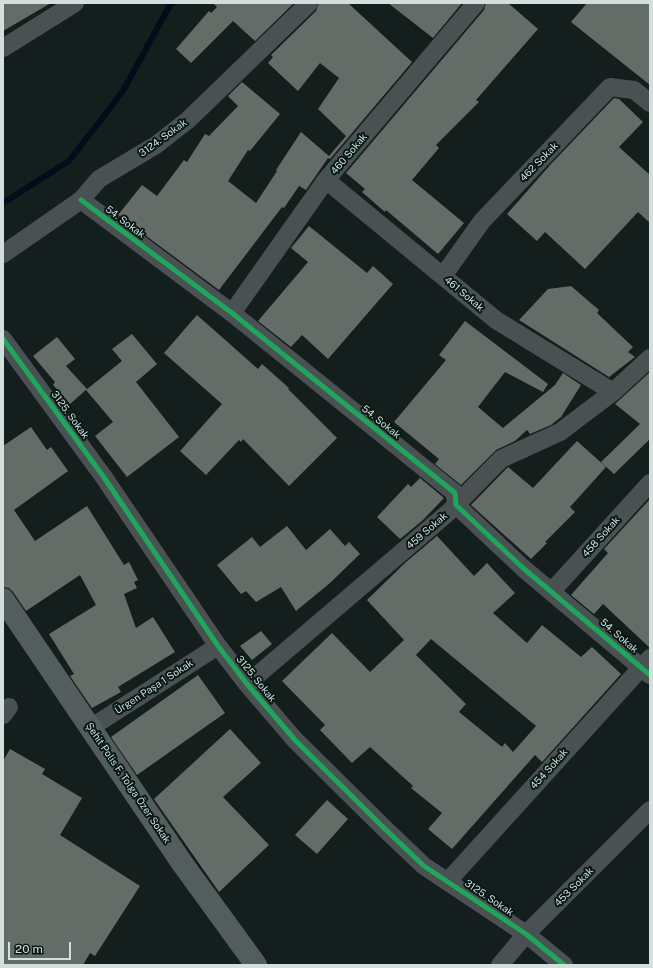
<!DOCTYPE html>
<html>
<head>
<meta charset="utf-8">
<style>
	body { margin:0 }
	#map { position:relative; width:653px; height:968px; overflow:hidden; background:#141e1c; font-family:"Public Sans",sans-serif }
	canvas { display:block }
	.frame { position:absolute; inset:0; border:4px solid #d3dfdc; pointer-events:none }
	.scale { position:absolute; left:8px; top:942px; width:63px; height:18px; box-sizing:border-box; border:2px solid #d3dfdc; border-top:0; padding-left:5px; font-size:12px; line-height:14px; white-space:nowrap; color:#d3dfdc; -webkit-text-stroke:3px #061915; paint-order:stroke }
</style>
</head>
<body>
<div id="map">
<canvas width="653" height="968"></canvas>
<div class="frame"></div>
<div class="scale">20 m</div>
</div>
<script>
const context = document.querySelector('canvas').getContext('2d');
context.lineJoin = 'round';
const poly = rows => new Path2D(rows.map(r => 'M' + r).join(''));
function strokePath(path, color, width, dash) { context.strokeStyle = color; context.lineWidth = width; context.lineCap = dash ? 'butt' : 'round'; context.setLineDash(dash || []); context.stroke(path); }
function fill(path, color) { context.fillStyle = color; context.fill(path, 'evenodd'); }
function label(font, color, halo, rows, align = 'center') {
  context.font = font + ' "Public Sans",sans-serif'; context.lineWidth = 4; context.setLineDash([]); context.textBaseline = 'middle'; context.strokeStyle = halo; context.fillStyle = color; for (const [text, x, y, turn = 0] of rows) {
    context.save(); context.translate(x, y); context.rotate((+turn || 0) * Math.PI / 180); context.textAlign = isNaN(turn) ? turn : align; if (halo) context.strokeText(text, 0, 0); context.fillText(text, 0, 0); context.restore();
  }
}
const stream = poly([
	[3,203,69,161,123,91,170,5,173,3]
]);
const building = poly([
	[3,3,51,3,3,31],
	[213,3,294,3,255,41,233,21,191,63,176,49,209,11,211,13,217,7],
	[319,3,348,3,412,62,330,159,328,158,306,190,299,186,284,208,282,207,219,290,118,215,142,185,157,196,184,160,187,162,205,134,209,136,238,106,228,96,242,82,280,114,250,151,248,150,228,181,256,203,277,171,276,170,301,132,329,156,346,136,318,109,339,78,320,63,298,91,268,63,273,57,271,55,316,11],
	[388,3,462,3,433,38],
	[486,3,508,3,538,29,476,100,479,102,436,145,439,148,412,180,464,223,438,254,386,210,385,212,362,192,365,189,346,173,484,10],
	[587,3,650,3,650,85,571,22],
	[614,98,619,99,643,122,619,147,650,175,650,223,638,212,585,269,545,232,537,241,507,214,551,164],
	[309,226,367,273,373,266,393,284,328,359,302,335,291,347,258,321,308,262,291,248],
	[571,286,599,310,597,313,633,347,628,352,635,357,609,377,519,320,548,289],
	[197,315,258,369,262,364,289,388,288,389,337,438,289,486,243,439,241,442,239,440,206,475,180,451,222,404,164,353],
	[465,321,548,384,543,392,505,372,478,407,503,428,555,385,563,373,581,385,561,417,551,425,530,434,527,430,515,441,496,450,461,485,435,464,439,459,394,422,446,360,439,355],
	[132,334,157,364,136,382,179,437,127,477,95,436,113,422,86,390,122,361,112,349],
	[57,337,75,359,66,366,87,389,70,404,53,385,55,382,33,356],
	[650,372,650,439,614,474,601,462,640,424,615,404],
	[31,427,47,450,51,447,68,471,14,510,35,541,87,506,124,565,129,562,138,580,134,582,137,588,124,594,136,628,153,617,175,652,118,687,121,692,92,708,70,676,74,674,49,634,96,605,80,575,26,611,13,592,9,588,3,587,3,446],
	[577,441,606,467,570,507,575,512,545,542,547,543,531,559,471,505,508,467,533,488],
	[420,478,444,498,423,520,400,539,377,517,408,484,411,487],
	[650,499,650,648,603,604,594,614,571,595,608,553,604,549],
	[287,526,306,550,330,529,345,546,349,542,360,554,330,583,296,611,281,587,256,602,246,591,241,594,217,565,252,537,260,547],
	[437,536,474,576,487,563,515,593,493,613,527,643,542,625,581,657,592,647,621,674,542,762,535,755,452,849,428,829,442,813,411,788,413,786,370,747,352,763,320,730,325,725,282,681,332,633,370,672,404,640,367,600,406,562],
	[431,639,536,726,513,752,505,743,502,747,459,712,466,704,416,655],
	[261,631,272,644,252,660,240,646],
	[198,675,225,713,137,775,111,737],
	[230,729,261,763,223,797,269,845,219,892,154,799],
	[10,749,45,769,42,774,82,798,60,835,140,886,95,956,90,953,83,965,3,965,3,761],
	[327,800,348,819,317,854,295,835]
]);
const street = poly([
	[3,48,75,3],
	[326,180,496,320,613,392],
	[81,200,232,313,455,493,456,505,523,568,650,675],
	[3,254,81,200,99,179,156,145,188,120,309,3],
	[443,276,482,221,610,87,634,90,650,103],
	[232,313,326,180,476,3],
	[3,339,103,476,218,646,247,684,295,740,385,829,424,866,526,934,564,965],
	[552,591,650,483],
	[247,684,450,511,501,459,560,432,613,392,650,358],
	[3,715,9,707],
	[90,728,218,646],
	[448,881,650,658],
	[500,965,526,934,650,810]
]);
const secondary = poly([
	[3,599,182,863,256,965]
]);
const cycleway = poly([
	[81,200,232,313,455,493,456,505,523,568,650,675],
	[3,339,103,476,218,646,247,684,295,740,385,829,424,866,526,934,564,965]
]);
const streetNames = [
	["3124. Sokak",163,138,-36],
	["460 Sokak",349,154,-50],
	["462 Sokak",539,162,-46],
	["54. Sokak",125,222,37],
	["461 Sokak",464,294,40],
	["3125. Sokak",70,415,54],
	["54. Sokak",381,422,39],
	["459 Sokak",427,531,-41],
	["458 Sokak",601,537,-48],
	["54. Sokak",619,636,41],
	["3125. Sokak",256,679,51],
	["Ürgen Paşa 1 Sokak",154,687,-33],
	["454 Sokak",549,769,-48],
	["Şehit Polis F. Tolga Özer Sokak",128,783,56],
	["453 Sokak",574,887,-45],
	["3125. Sokak",489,898,34]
];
strokePath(stream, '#020d1a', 6);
fill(building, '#646c67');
strokePath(street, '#4a5152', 18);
strokePath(secondary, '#545d5e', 22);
strokePath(cycleway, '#20a55d', 5);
label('10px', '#d3dfdc', '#061915', streetNames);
</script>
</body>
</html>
